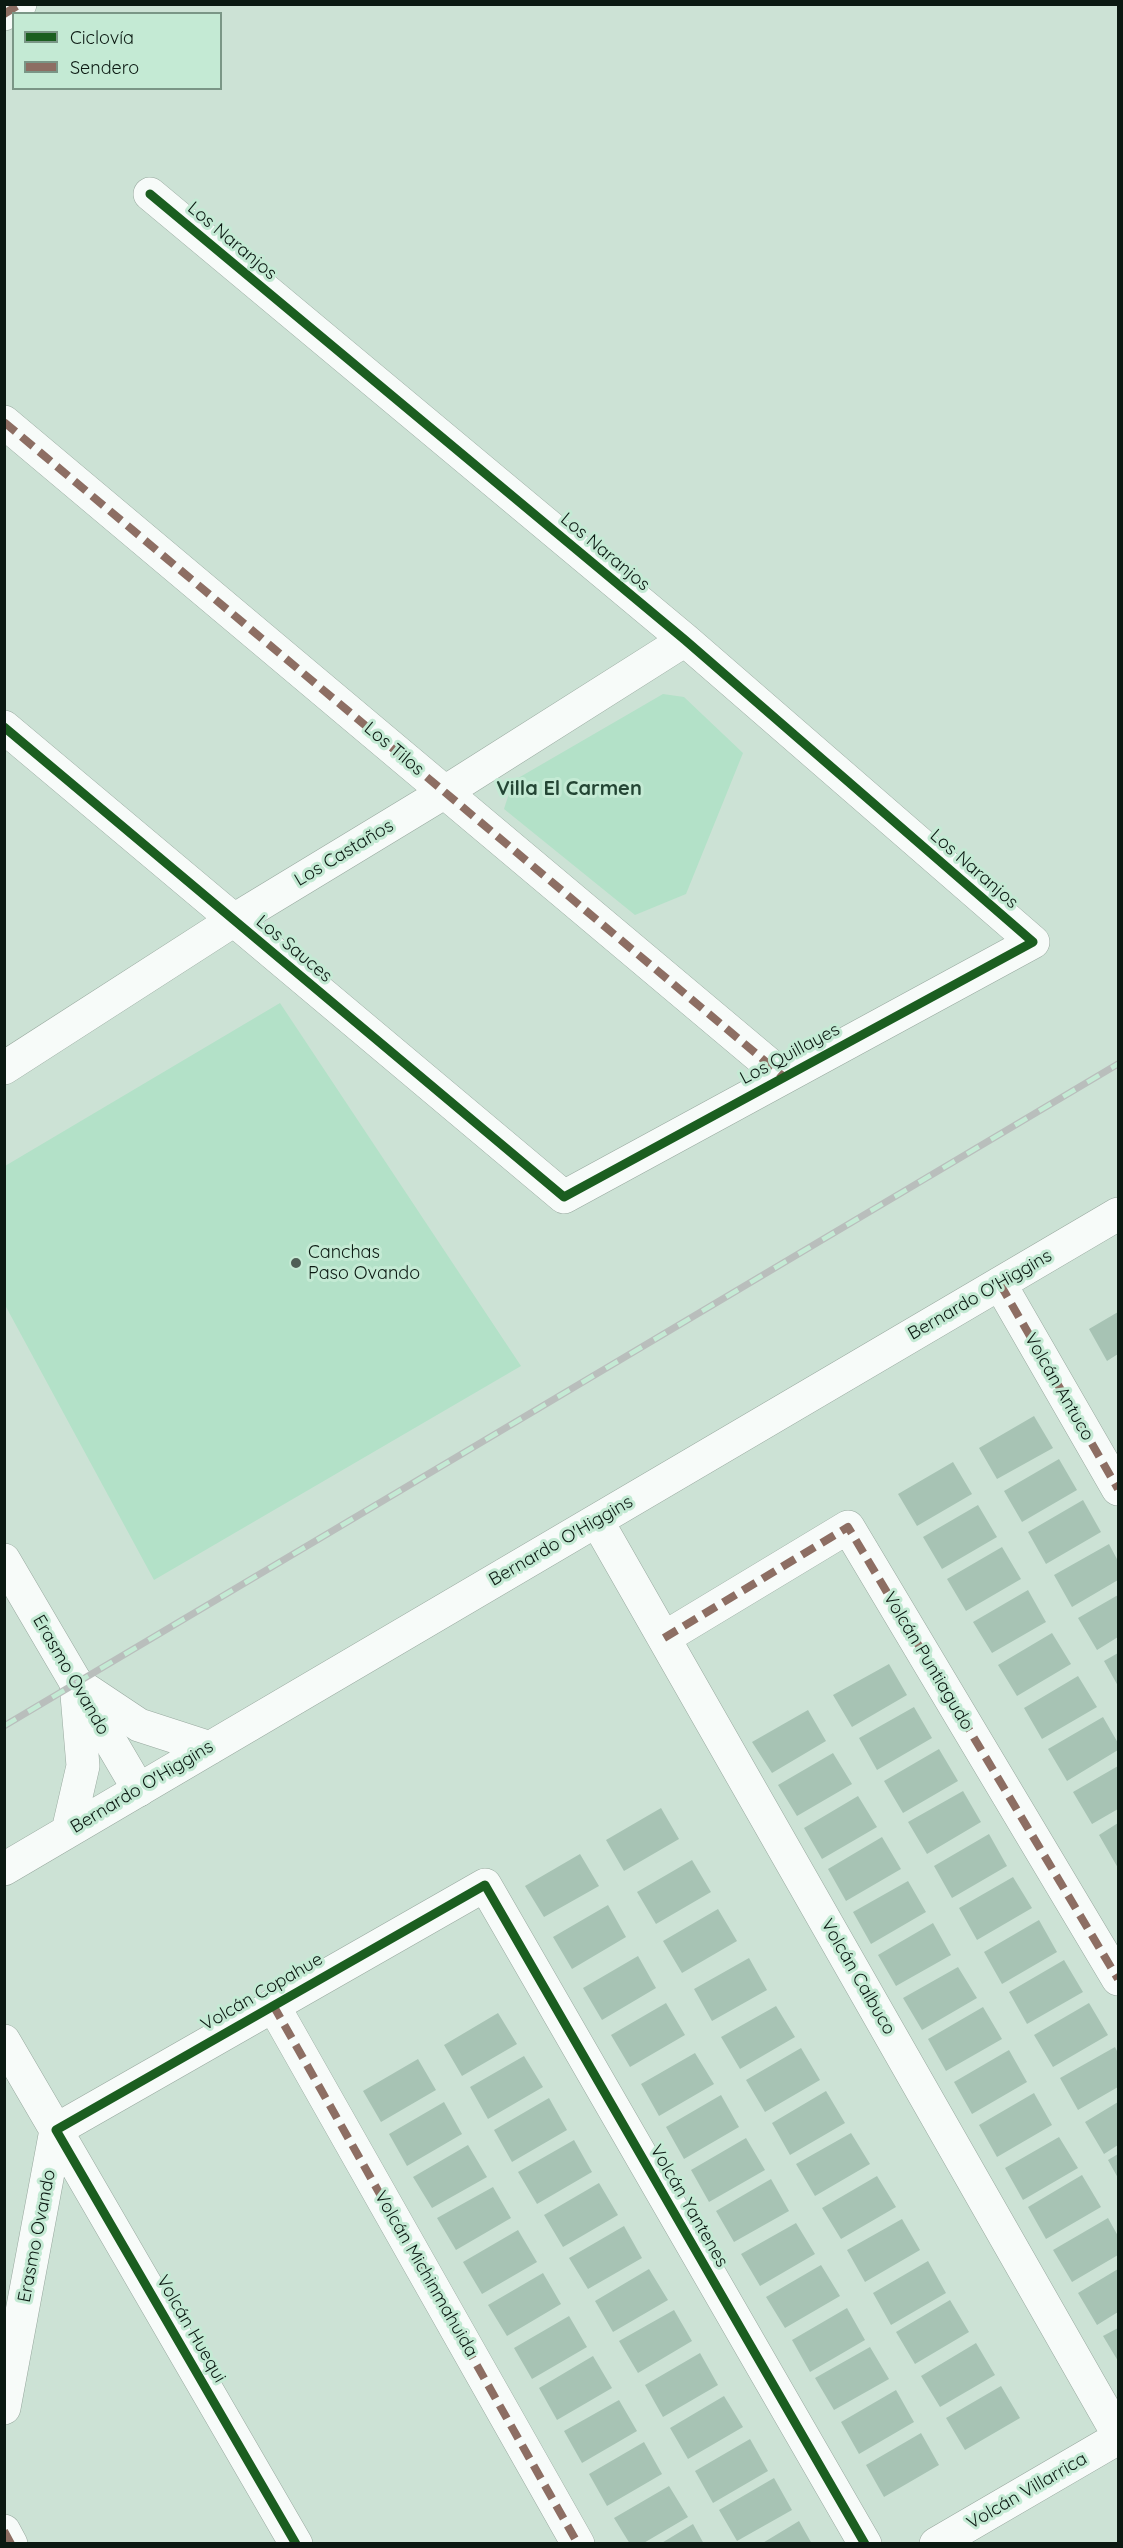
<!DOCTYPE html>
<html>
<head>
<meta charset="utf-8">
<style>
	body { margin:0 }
	#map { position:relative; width:1123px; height:2548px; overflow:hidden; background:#cce2d5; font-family:Quicksand,sans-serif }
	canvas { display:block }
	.frame { position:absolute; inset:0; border:6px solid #0b1912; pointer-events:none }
	.legend { position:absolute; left:12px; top:12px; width:210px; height:78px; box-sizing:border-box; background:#c4ead4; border:2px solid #7a9686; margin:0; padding:8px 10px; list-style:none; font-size:18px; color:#0b1912 }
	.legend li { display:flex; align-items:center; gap:12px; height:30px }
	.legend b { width:30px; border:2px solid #7a9686 }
</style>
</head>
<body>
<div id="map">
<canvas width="1123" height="2548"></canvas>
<div class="frame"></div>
<ul class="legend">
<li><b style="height:8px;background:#1b5e20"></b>Ciclovía</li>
<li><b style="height:8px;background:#8d6e63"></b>Sendero</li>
</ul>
</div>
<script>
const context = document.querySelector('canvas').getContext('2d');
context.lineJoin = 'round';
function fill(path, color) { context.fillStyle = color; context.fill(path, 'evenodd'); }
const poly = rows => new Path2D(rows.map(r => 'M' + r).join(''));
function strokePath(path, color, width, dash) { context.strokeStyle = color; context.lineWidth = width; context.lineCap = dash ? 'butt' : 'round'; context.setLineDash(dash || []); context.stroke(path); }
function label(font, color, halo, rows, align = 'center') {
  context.font = font + ' Quicksand,sans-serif'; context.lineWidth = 6; context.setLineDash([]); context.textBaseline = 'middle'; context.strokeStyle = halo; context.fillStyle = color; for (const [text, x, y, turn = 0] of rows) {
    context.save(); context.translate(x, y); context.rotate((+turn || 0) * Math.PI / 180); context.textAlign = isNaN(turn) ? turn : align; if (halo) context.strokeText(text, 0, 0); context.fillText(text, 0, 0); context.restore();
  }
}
const green = poly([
	[663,694,684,697,743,753,686,894,635,915,504,809,513,781],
	[280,1003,521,1366,154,1580,5,1305,5,1166]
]);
const building = poly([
	[1118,1312,1118,1354,1107,1361,1089,1329],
	[1034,1416,1053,1448,997,1479,979,1448],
	[1059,1459,1077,1490,1022,1522,1004,1491],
	[953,1462,972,1494,917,1526,898,1494],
	[1083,1500,1101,1532,1046,1564,1028,1532],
	[978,1505,997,1537,942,1569,923,1537],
	[1109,1544,1118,1561,1118,1580,1072,1607,1054,1575],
	[1002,1547,1021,1579,966,1611,947,1579],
	[1028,1590,1046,1622,992,1653,973,1622],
	[1118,1595,1118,1637,1097,1650,1078,1618],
	[1052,1633,1071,1664,1017,1696,998,1665],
	[1118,1653,1118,1686,1104,1661],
	[889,1664,907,1695,852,1727,833,1695],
	[1078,1676,1097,1707,1042,1739,1024,1708],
	[914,1707,932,1738,877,1770,859,1738],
	[808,1710,826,1741,772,1773,752,1742],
	[1103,1717,1118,1743,1118,1750,1067,1781,1048,1749],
	[939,1749,958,1781,903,1813,884,1781],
	[833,1753,852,1784,797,1816,778,1785],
	[1118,1766,1118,1809,1092,1824,1073,1792],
	[963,1791,981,1822,927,1854,908,1822],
	[858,1796,877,1827,822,1859,804,1828],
	[661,1808,679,1839,624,1871,606,1840],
	[1118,1823,1118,1868,1099,1835],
	[989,1834,1007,1866,952,1898,934,1866],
	[882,1837,901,1869,846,1901,828,1869],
	[580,1854,599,1886,544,1917,525,1886],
	[692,1860,711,1892,656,1924,637,1892],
	[1013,1877,1032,1908,977,1940,959,1908],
	[908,1881,926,1912,871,1944,853,1912],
	[608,1905,626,1937,572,1969,553,1937],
	[718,1909,737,1941,682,1973,663,1941],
	[1039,1920,1057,1952,1002,1984,984,1952],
	[933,1923,951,1955,896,1986,878,1955],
	[638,1956,656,1988,602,2020,583,1988],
	[749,1958,767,1990,712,2021,694,1989],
	[1064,1960,1083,1992,1027,2024,1009,1992],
	[958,1967,977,1998,922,2030,903,1998],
	[666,2003,685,2035,630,2067,611,2035],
	[1089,2003,1108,2035,1053,2067,1034,2035],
	[776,2006,795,2037,740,2069,721,2037],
	[983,2007,1002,2039,946,2071,928,2039],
	[498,2013,517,2044,462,2076,444,2045],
	[1115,2047,1118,2053,1118,2087,1078,2110,1060,2078],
	[801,2048,820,2080,765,2112,746,2080],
	[1009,2050,1027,2082,972,2114,954,2082],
	[695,2053,714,2084,659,2116,641,2084],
	[524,2056,543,2087,488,2119,470,2087],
	[418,2059,436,2090,381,2122,363,2091],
	[826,2091,845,2123,790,2155,772,2123],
	[1034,2093,1052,2125,997,2157,979,2125],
	[721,2095,739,2127,684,2159,666,2127],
	[549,2098,567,2130,512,2162,494,2130],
	[444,2102,462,2134,407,2166,389,2134],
	[1118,2102,1118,2145,1104,2154,1085,2122],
	[851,2133,870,2164,815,2196,796,2164],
	[1059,2137,1078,2168,1023,2200,1005,2168],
	[746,2138,765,2170,709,2202,691,2170],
	[574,2140,592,2172,537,2204,518,2172],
	[468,2145,487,2177,432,2208,413,2177],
	[1118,2154,1118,2178,1108,2160],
	[1082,2175,1101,2207,1046,2239,1028,2207],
	[877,2176,896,2207,841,2239,822,2208],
	[771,2179,789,2211,734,2242,716,2211],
	[599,2183,618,2215,563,2247,544,2215],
	[493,2187,511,2218,456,2250,437,2218],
	[1108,2218,1118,2236,1118,2255,1072,2282,1053,2250],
	[902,2219,920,2250,865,2282,847,2250],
	[796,2223,815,2254,760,2286,741,2254],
	[624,2226,642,2258,588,2289,569,2258],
	[518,2230,537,2262,482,2294,463,2262],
	[928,2261,946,2293,891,2325,873,2293],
	[821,2265,840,2296,785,2328,766,2297],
	[649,2269,668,2300,613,2332,595,2301],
	[1118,2269,1118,2312,1097,2325,1078,2293],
	[543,2273,561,2304,507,2336,488,2305],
	[950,2300,969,2332,915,2364,896,2332],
	[847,2308,865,2340,810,2372,792,2340],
	[674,2310,692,2341,638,2373,619,2341],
	[569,2316,587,2347,532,2379,514,2348],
	[1118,2328,1118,2361,1103,2336],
	[976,2343,995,2375,940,2407,921,2376],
	[870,2347,889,2379,834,2410,815,2378],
	[700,2353,718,2385,663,2417,645,2385],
	[593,2356,612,2388,557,2420,539,2388],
	[1001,2386,1020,2418,965,2450,946,2418],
	[896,2390,914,2422,859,2454,841,2422],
	[724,2396,743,2427,688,2459,670,2428],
	[619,2400,637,2431,582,2463,564,2431],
	[921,2433,939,2465,884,2497,866,2465],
	[750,2439,768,2471,713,2503,695,2471],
	[644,2442,662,2474,607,2506,589,2474],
	[774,2478,792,2510,737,2541,719,2510],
	[669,2486,688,2517,642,2544,630,2544,614,2518],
	[799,2521,812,2544,761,2544],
	[693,2524,704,2544,660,2544]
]);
const minor = poly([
	[4,14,20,4],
	[4,422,784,1077],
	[4,727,564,1197,1033,942,685,640,150,194],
	[4,1068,234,920,445,792,685,640],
	[1000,1284,1118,1489],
	[597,1521,1118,2434],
	[4,1560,139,1790],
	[664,1638,848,1527,1118,1979],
	[273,2005,578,2544],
	[4,2041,56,2130,4,2408],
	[4,2531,11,2544],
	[296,2544,56,2130,485,1885,865,2544],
	[936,2544,1118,2438]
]);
const major = poly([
	[76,1683,139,1725,210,1748],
	[68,1831,83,1766,76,1683],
	[4,1869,1118,1214]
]);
const rail = poly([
	[4,1726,1118,1064]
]);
const quiet = poly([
	[4,14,20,4],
	[4,422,784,1077],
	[1000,1284,1118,1489],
	[664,1638,848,1527,1118,1979],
	[273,2005,578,2544],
	[4,2531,11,2544]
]);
const cycleway = poly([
	[4,727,564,1197,1033,942,685,640,150,194],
	[296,2544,56,2130,485,1885,865,2544]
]);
const markers = [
	[296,1263,6,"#4f5f56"]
];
const streetNames = [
	["Los Naranjos",232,241,40],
	["Los Naranjos",605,552,40],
	["Los Tilos",394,749,40],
	["Los Castaños",344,853,-31],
	["Los Naranjos",974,869,41],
	["Los Sauces",294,949,40],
	["Los Quillayes",790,1054,-28],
	["Bernardo O'Higgins",980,1295,-30],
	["Volcán Antuco",1059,1387,60],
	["Bernardo O'Higgins",561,1541,-30],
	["Volcán Puntiagudo",928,1661,59],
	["Erasmo Ovando",71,1675,60],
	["Bernardo O'Higgins",142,1787,-31],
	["Volcán Calbuco",858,1977,60],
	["Volcán Copahue",262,1992,-30],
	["Volcán Yantenes",689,2206,60],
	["Erasmo Ovando",37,2236,-79],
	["Volcán Michinmahuida",426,2274,60],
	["Volcán Huequi",191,2329,60],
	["Volcán Villarrica",1027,2491,-30]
];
const poiNames = [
	["Canchas",308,1253],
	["Paso Ovando",308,1274]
];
const neighbourhoodNames = [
	["Villa El Carmen",569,789]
];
fill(green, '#b3e1c8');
fill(building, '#a7c3b4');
strokePath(minor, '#97a89e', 34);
strokePath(major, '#97a89e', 34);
strokePath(minor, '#f7fbf9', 33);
strokePath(major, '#f7fbf9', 33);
strokePath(rail, '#b9bebc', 7);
strokePath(rail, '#c4ead4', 4.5, [14]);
strokePath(quiet, '#8d6e63', 8, [15, 8]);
strokePath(cycleway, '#1b5e20', 9);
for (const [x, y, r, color] of markers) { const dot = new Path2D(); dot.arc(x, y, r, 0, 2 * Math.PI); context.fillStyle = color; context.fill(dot); strokePath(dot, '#c4ead4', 2); }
label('18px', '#0b1912', '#c4ead4', streetNames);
label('18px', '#0b1912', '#c4ead4', poiNames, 'left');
label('bold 20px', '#234534', '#c4ead4', neighbourhoodNames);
</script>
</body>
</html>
